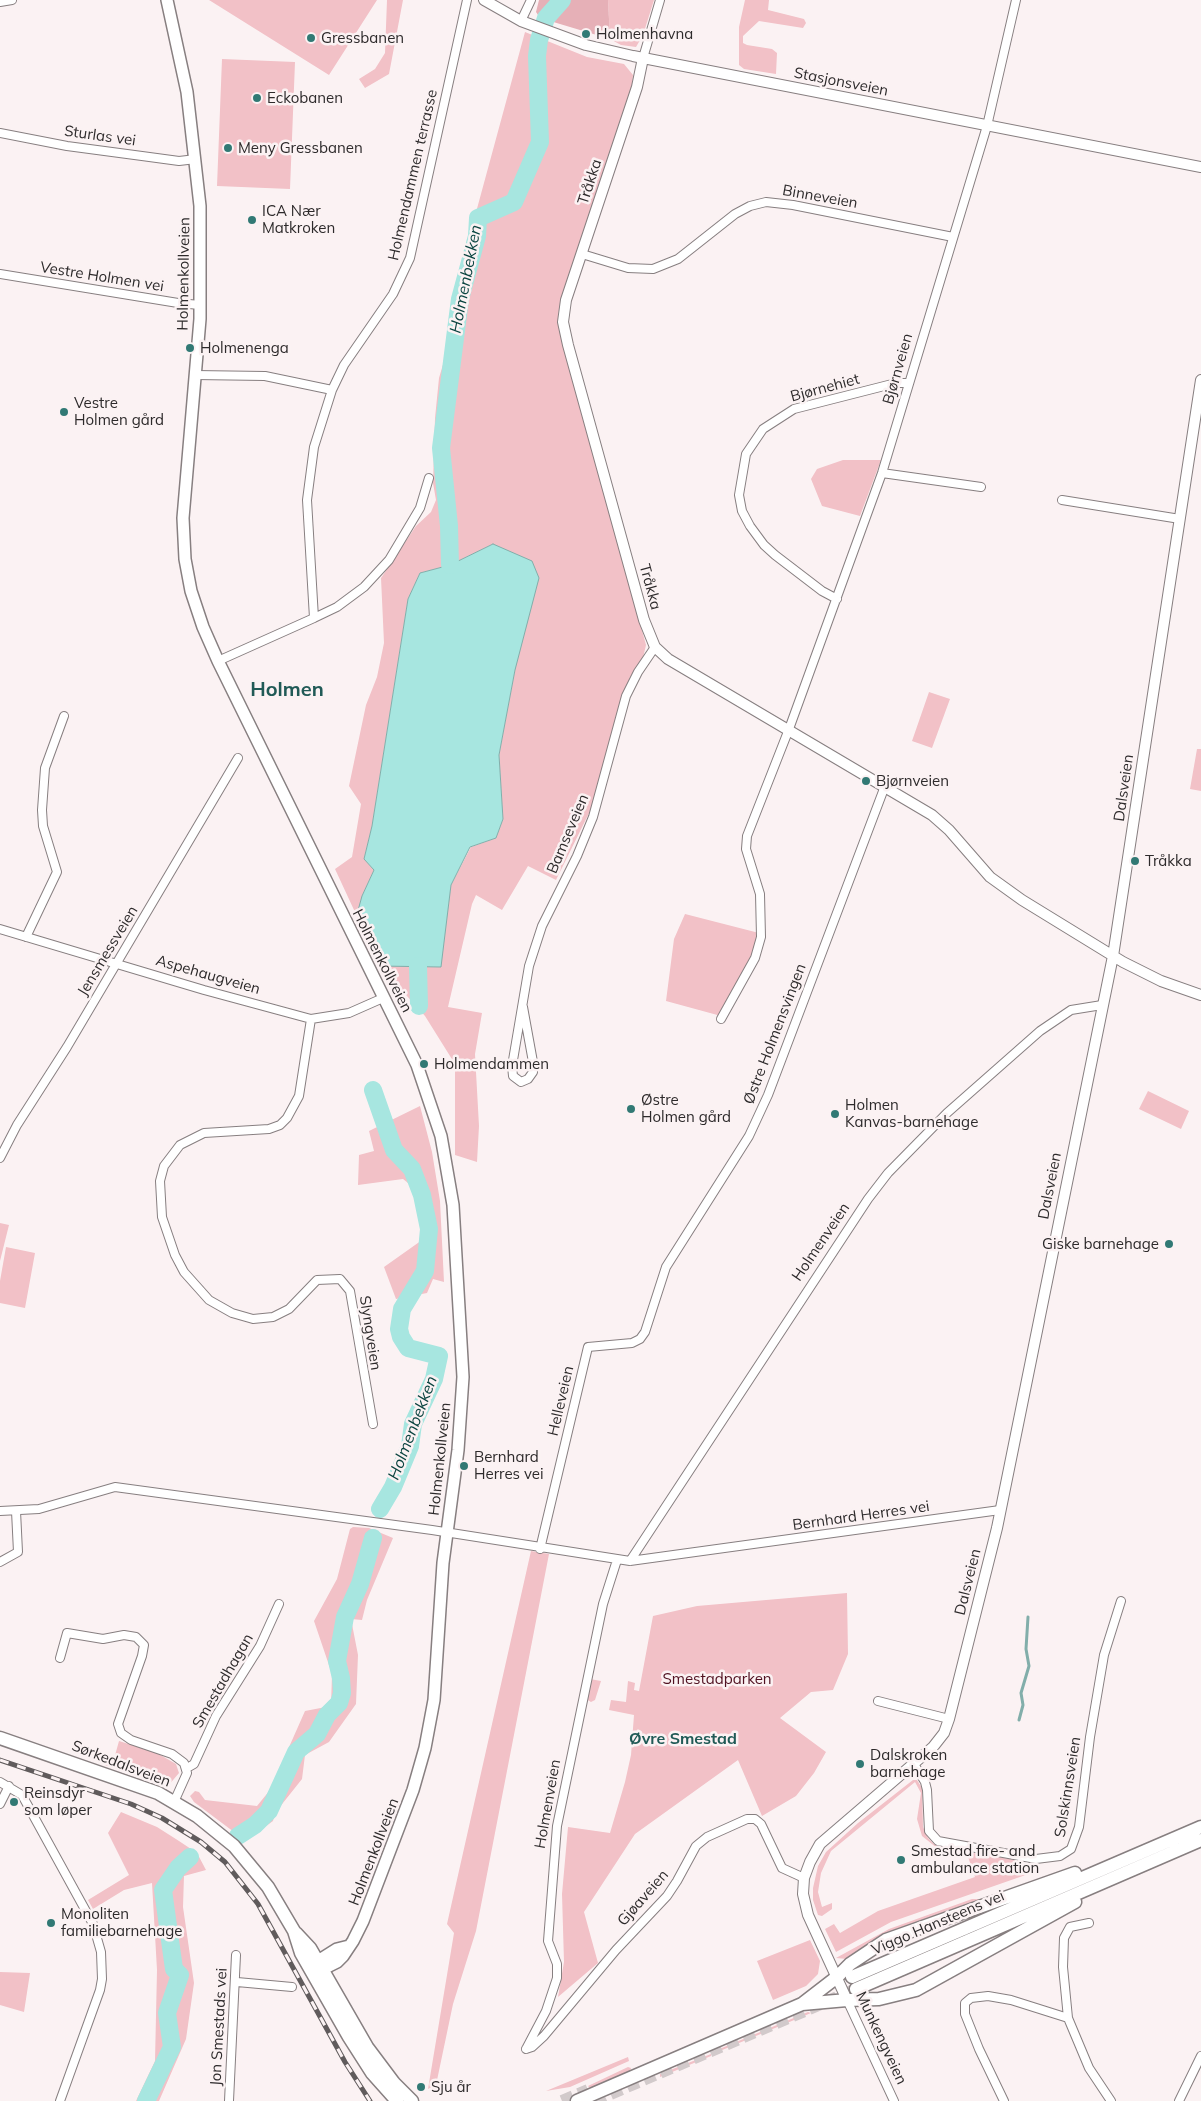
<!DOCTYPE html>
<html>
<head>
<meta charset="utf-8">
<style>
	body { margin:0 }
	canvas { display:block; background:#fbf2f3 }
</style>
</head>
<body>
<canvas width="1201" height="2101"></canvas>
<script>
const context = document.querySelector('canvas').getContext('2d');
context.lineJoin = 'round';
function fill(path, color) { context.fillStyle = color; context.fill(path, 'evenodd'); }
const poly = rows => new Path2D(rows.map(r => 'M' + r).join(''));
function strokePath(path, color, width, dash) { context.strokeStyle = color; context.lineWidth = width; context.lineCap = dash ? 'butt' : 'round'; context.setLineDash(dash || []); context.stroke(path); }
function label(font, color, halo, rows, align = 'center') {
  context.font = font + ' Mulish,sans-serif'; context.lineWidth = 5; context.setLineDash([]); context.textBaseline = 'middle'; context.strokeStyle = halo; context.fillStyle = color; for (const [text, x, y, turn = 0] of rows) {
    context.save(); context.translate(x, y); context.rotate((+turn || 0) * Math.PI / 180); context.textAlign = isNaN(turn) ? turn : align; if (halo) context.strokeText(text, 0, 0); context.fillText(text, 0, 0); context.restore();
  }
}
const green = poly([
	[209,0,377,0,329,75],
	[387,0,403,0,389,74,365,88,359,79,375,69,385,53],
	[608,0,654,0,643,35,636,47,621,45,610,39],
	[745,0,769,0,768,10,804,19,806,23,803,28,759,21,743,36,743,43,747,45,772,49,777,53,776,74,744,69,739,65,739,27],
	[525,32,587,57,624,64,633,75,632,86,561,298,558,316,559,327,646,645,643,658,630,677,617,712,591,809,556,880,528,866,502,910,476,895,472,904,448,1007,482,1013,475,1054,479,1126,477,1162,455,1155,455,1064,425,1016,380,966,335,869,352,857,361,804,349,786,366,705,377,677,384,643,381,578,416,526,431,512,436,500,433,483,435,418,439,378,447,351,453,297],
	[493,544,515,670,499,755,503,819,496,838,471,847,451,885,440,967,418,966,362,896,374,870,364,859,372,826,408,599,420,573,450,565],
	[222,59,295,62,290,189,217,186],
	[843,460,881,460,860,516,822,506,811,479,817,469],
	[929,692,950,699,932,748,912,741],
	[1197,749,1201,749,1201,791,1190,789],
	[685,914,759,933,755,952,721,1016,666,1001,674,939],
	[1148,1091,1189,1111,1181,1129,1139,1109],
	[420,1106,432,1152,440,1201,444,1282,433,1279,427,1293,396,1299,384,1267,432,1233,428,1199,403,1179,358,1185,359,1155,374,1151,369,1131],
	[0,1223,9,1225,0,1261],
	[6,1247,35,1253,25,1308,0,1303,0,1281],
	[353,1527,369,1528,393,1538,367,1600,362,1620,351,1619,358,1655,356,1704,329,1742,305,1755,302,1779,275,1813,273,1821,251,1837,240,1840,234,1832,194,1802,190,1796,195,1791,199,1792,205,1800,257,1806,270,1790,305,1711,331,1706,332,1674,314,1621,337,1579,350,1529],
	[531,1551,549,1554,476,1931,453,2004,436,2085,428,2089,454,1933,447,1924],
	[847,1593,848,1654,833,1690,811,1692,780,1718,826,1752,814,1773,796,1796,762,1816,738,1760,635,1834,584,1912,598,1963,558,1997,564,1962,562,1894,568,1827,610,1833,625,1782,631,1755,634,1715,609,1710,611,1700,626,1702,628,1681,635,1683,634,1690,639,1691,653,1616,697,1606],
	[590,1679,601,1681,595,1700,591,1702,586,1699],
	[119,1741,157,1753,176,1764,179,1773,168,1786,105,1765,114,1759],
	[913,1780,917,1780,922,1788,923,1827,928,1838,934,1844,950,1849,1015,1860,1037,1871,891,1922,836,1952,825,1929,834,1924,840,1933,878,1911,975,1877,968,1857,942,1852,922,1836,917,1819,921,1793,915,1782,831,1851,821,1873,818,1892,822,1907,832,1903,832,1909,822,1916,818,1915,813,1900,813,1888,818,1866,826,1852,858,1823],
	[121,1812,157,1827,179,1841,197,1853,206,1870,184,1876,183,1907,194,1983,186,2039,159,2101,136,2101,155,2061,157,1970,152,1883,124,1890,93,1909,88,1900,129,1875,108,1833],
	[972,1899,979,1899,980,1901,847,1959,836,1958,889,1929],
	[810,1940,820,1961,818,1974,806,1986,773,2000,757,1961],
	[0,1972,30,1973,24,2012,0,2005],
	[808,2012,811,2013,715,2053,717,2050],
	[711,2054,711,2056,660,2077,660,2074],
	[628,2057,629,2061,570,2087,546,2091],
	[628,2067,631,2068,630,2071,590,2088,588,2086]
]);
const forest = poly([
	[539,0,608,0,610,39,540,18,536,12]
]);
const water = poly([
	[493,544,532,561,539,578,515,670,499,755,503,819,496,838,470,847,451,885,441,967,380,966,357,914,362,896,374,870,364,859,372,826,408,599,420,573,450,565,493,544]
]);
const stream = poly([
	[1019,1720,1023,1705,1021,1693,1029,1666,1026,1649,1028,1617]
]);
const river = poly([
	[450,565,449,526,441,448,460,299,477,236,478,218,514,202,540,142,537,56,539,40,546,18,562,0],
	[418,966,419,1006],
	[373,1090,394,1150,412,1169,422,1195,429,1229,425,1271,402,1309,399,1329,401,1337,408,1348,439,1356,434,1379,413,1424,410,1446,393,1487,380,1509],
	[238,1836,255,1825,269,1811,296,1752,317,1734,327,1715,339,1703,342,1693,341,1678,337,1661,345,1617,360,1584,373,1538],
	[146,2101,172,2047,167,2013,180,1975,174,1969,163,1890,178,1868,190,1857]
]);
const trunkTunnel = poly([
	[562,2101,588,2090],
	[594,2101,856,1989]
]);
const minor = poly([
	[0,2,12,0],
	[521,21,531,0],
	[643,58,660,0],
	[0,133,67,146,142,156,179,161,196,159],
	[582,254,628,268,653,269,678,259,735,214,750,206,766,202,793,205,953,237],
	[0,274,178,303,200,305],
	[195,375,265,376,332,390],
	[882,473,981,487],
	[1062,500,1180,519],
	[837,599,822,591,775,555,764,545,750,526,742,511,739,495,746,454,763,429,794,409,896,383,908,383],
	[314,618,337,607,364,587,389,560,420,508,429,478],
	[218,661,314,618,307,500,314,447,332,390,344,365,393,294,410,258,467,0],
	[0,929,204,990,311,1019,349,1013,383,998],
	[26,937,57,872,43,826,42,810,45,768,64,716],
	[523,1007,533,1062,533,1072,528,1079,521,1082,513,1076,512,1066,529,966,542,926,577,856,593,817,626,696,638,672,655,647],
	[311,1019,299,1096,287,1118,280,1125,269,1129,204,1133,180,1145,164,1166,160,1181,162,1217,175,1255,184,1272,209,1300,232,1313,253,1319,273,1317,289,1309,317,1280,340,1279,350,1291,373,1424],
	[721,1019,755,958,761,937,760,894,746,849,747,836,789,729,882,473,987,126,1016,0],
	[0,1158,17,1125,67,1047,238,758],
	[0,1511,39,1509,115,1487,432,1530,630,1561,1000,1510],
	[540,1549,588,1347,632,1343,640,1339,645,1332,666,1267,749,1136,768,1095,885,786],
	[630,1561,868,1199,888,1173,947,1113,1040,1031,1071,1010,1102,1005],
	[0,1562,18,1552,16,1511],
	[60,1658,67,1633,103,1639,124,1635,136,1637,144,1645,142,1656,118,1724,121,1733,131,1740,172,1754,184,1763,187,1773,174,1802],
	[878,1701,949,1719],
	[914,1764,925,1782,927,1790,929,1831,938,1841,1036,1859,1060,1856,1071,1849,1079,1827,1090,1737,1104,1655,1121,1601],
	[187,1768,194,1764,216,1716,260,1646,279,1604],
	[0,1782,22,1795,93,1924,101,1952,102,1979,100,1990,60,2101],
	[0,1804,9,1786],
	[1089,1923,1070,1927,1064,1938,1063,1967,1068,2018,1089,2068,1111,2101],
	[237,1982,292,1987],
	[847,2000,894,2101],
	[526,2049,546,2011,557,1978,557,1964,548,1941,557,1826,603,1604,617,1560],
	[526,2049,532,2047,544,2036,616,1950,667,1896,677,1881,696,1846,707,1837,747,1819,755,1819,761,1824,782,1868,804,1878],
	[229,2101,236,1955],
	[1004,2101,979,2049,965,2014,965,2003,971,1998,988,1996,1011,2000,1068,2018],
	[1179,2101,1201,2056]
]);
const tertiary = poly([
	[484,0,521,21,586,45,633,56,1201,167],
	[643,58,637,87,566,300,563,322,568,345,644,620,655,647,668,659,932,815,949,830,990,877,1022,900,1123,962,1161,981,1201,995],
	[847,2000,808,1915,803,1894,804,1878,810,1862,820,1844,933,1747,944,1733,949,1719,997,1528,1113,956,1201,380]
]);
const secondary = poly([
	[167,0,187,92,200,206,200,319,183,518,185,559,191,591,203,627,218,661,417,1065,441,1136,453,1205,463,1377,458,1450,443,1563,434,1700,425,1748,413,1790,363,1921,353,1941,343,1956,337,1962,323,1969,311,1970,318,1961,337,1949,349,1946]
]);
const primary = poly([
	[0,1738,158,1793,197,1816,234,1846,268,1887,294,1931,301,1953,349,2037,372,2073,397,2101],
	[296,1933,310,1948,367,2047,394,2083,412,2101],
	[802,2004,847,2000],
	[577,2101,802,2004,837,1977]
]);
const trunk = poly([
	[837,1977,850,1964,886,1940,1075,1873],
	[852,1977,1201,1827],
	[856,1989,1201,1840],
	[847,2000,879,1999,916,1990,1075,1902]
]);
const rail = poly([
	[0,1760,131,1804,162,1818,201,1842,225,1862,258,1904,345,2062,370,2101]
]);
const markers = [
	[586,34,5,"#317974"],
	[311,38,5,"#317974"],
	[257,98,5,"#317974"],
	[228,148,5,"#317974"],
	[252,220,5,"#317974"],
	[190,348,5,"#317974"],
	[64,412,5,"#317974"],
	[866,781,5,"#317974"],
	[1135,861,5,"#317974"],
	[424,1064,5,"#317974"],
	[631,1109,5,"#317974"],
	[835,1114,5,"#317974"],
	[1169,1244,5,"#317974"],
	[464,1466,5,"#317974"],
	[860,1764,5,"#317974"],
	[14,1802,5,"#317974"],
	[901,1860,5,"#317974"],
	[51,1923,5,"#317974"],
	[421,2087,5,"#317974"]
];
const poiNames = [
	["Holmenhavna",596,34],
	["Gressbanen",321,38],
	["Eckobanen",267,98],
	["Meny Gressbanen",238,148],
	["ICA Nær",262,211],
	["Matkroken",262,228],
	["Holmenenga",200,348],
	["Vestre",74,403],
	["Holmen gård",74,420],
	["Bjørnveien",876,781],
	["Tråkka",1145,861],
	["Holmendammen",434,1064],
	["Østre",641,1100],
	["Holmen gård",641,1117],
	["Holmen",845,1105],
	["Kanvas-barnehage",845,1122],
	["Giske barnehage",1159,1244,"right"],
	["Bernhard",474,1457],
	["Herres vei",474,1474],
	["Dalskroken",870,1755],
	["barnehage",870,1772],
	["Reinsdyr",24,1793],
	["som løper",24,1810],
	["Smestad fire- and",911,1851],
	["ambulance station",911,1868],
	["Monoliten",61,1914],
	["familiebarnehage",61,1931],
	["Sju år",431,2087]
];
const streetNames = [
	["Stasjonsveien",841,82,11],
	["Sturlas vei",100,136,8],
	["Holmendammen terrasse",413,175,-77],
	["Tråkka",590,182,-72],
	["Binneveien",820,197,10],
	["Holmenkollveien",184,274,-89],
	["Vestre Holmen vei",102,277,9],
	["Bjørnveien",898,369,-74],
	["Bjørnehiet",825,388,-15],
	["Tråkka",650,587,75],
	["Dalsveien",1124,788,-82],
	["Bamseveien",568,834,-67],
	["Jensmessveien",108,951,-59],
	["Holmenkollveien",382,961,63],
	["Aspehaugveien",208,975,16],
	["Østre Holmensvingen",775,1034,-69],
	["Dalsveien",1050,1186,-79],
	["Holmenveien",821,1242,-56],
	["Slyngveien",370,1333,81],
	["Helleveien",561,1401,-77],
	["Holmenkollveien",440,1459,-84],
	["Bernhard Herres vei",861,1516,-8],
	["Dalsveien",968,1582,-76],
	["Smestadhagan",223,1681,-60],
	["Sørkedalsveien",121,1764,21],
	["Solskinnsveien",1068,1787,-81],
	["Holmenveien",548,1804,-80],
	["Holmenkollveien",374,1852,-69],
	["Gjøaveien",643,1898,-49],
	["Viggo Hansteens vei",938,1923,-23],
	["Jon Smestads vei",219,2027,-87],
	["Munkengveien",881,2038,65]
];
const parkNames = [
	["Smestadparken",717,1679]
];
const waterNames = [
	["Holmenbekken",466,279,-79],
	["Holmenbekken",413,1428,-69]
];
const neighbourhoodNames = [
	["Øvre Smestad",683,1739]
];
const districtNames = [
	["Holmen",287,690]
];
fill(green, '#f2c1c7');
fill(forest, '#e6b0b7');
fill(water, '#a7e6e0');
strokePath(water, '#82aeaa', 1);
strokePath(stream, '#82aeaa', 3);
strokePath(river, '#a7e6e0', 18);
strokePath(trunkTunnel, '#d2cacb', 12, [12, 6]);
strokePath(minor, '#877f80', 10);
strokePath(tertiary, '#877f80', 12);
strokePath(secondary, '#877f80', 14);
strokePath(primary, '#877f80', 15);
strokePath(trunk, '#877f80', 15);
strokePath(minor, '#fff', 8);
strokePath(tertiary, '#fff', 10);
strokePath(secondary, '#fff', 11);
strokePath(primary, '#fff', 12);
strokePath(trunk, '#fff', 12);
strokePath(rail, '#605b5c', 5);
strokePath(rail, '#fbf2f3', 3, [9]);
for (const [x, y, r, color] of markers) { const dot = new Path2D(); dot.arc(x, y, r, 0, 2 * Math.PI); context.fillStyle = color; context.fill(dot); strokePath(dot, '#fbf2f3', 2); }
label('15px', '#2d2a2b', '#fbf2f3', poiNames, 'left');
label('15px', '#2d2a2b', '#fbf2f3', streetNames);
label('15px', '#501121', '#fbf2f3', parkNames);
label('italic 16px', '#0a4440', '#fbf2f3', waterNames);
label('bold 16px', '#205a56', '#fbf2f3', neighbourhoodNames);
label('bold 20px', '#205a56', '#fbf2f3', districtNames);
</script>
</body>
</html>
